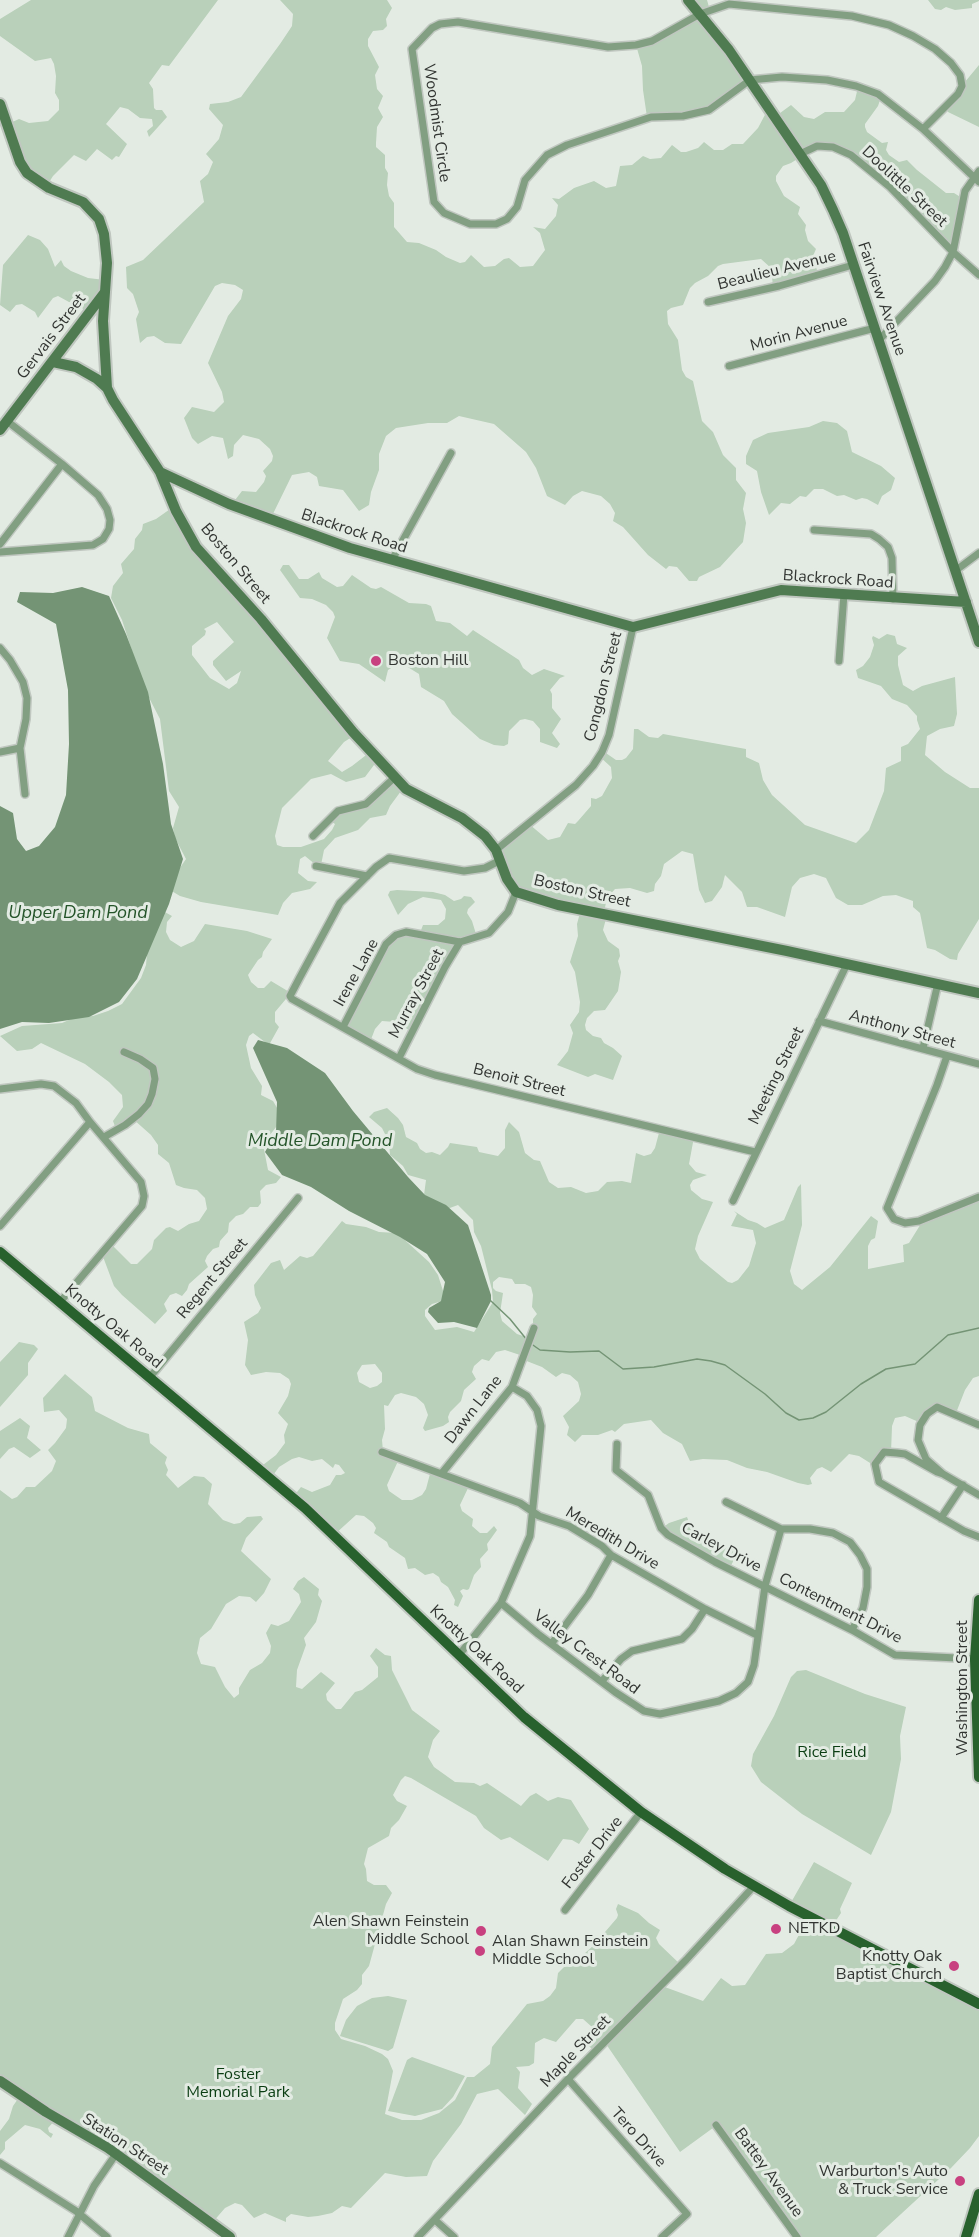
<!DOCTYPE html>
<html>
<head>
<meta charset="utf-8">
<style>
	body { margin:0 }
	canvas { display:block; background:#e3ebe3 }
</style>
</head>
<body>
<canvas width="979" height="2237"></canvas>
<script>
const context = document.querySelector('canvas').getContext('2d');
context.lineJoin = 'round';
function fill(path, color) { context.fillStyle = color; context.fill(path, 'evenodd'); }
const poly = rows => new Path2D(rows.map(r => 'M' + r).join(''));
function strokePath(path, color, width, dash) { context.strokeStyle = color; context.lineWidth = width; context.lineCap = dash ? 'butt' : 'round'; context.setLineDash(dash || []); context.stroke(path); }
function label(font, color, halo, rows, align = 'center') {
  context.font = font + ' "Nunito Sans",sans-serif'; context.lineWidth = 6; context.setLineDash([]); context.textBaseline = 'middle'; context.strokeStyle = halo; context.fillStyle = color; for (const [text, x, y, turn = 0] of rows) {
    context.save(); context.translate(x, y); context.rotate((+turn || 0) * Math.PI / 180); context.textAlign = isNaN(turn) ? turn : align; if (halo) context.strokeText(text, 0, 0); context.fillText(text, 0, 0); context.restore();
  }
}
const green = poly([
	[31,0,218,0,169,66,162,65,149,83,153,89,154,108,156,110,162,110,167,117,149,137,147,131,153,126,152,119,140,118,128,109,120,107,106,124,127,144,119,157,116,156,112,160,97,149,86,161,74,155,53,176,46,187,27,173,8,124,19,119,29,123,48,121,59,110,59,100,55,93,56,76,54,64,51,58,35,61,0,36,0,19],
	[280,0,387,0,392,8,386,19,387,26,383,30,373,31,368,39,368,46,379,67,375,75,377,89,383,96,378,108,383,117,377,127,376,143,376,147,385,155,385,168,388,173,387,185,389,196,394,203,394,227,407,242,419,243,436,250,446,257,460,263,465,262,471,255,484,267,495,266,504,259,509,258,520,267,533,266,545,250,540,233,533,227,545,229,556,216,558,205,552,198,559,199,574,188,594,181,606,188,616,186,620,166,632,165,643,156,650,159,661,158,672,145,681,152,686,152,698,148,704,142,714,150,723,150,732,144,743,144,758,128,768,109,776,116,791,105,804,117,814,119,825,112,844,112,855,100,858,87,881,97,878,106,865,124,865,127,867,132,882,143,888,142,886,150,889,155,899,162,907,160,917,170,946,193,954,193,962,198,953,247,855,157,818,146,791,163,783,166,776,176,776,181,784,196,800,207,798,214,806,225,805,230,808,241,816,249,813,256,818,274,773,286,771,268,761,259,723,264,718,266,708,276,695,283,690,288,683,305,671,308,667,311,668,324,678,340,682,370,686,377,693,381,702,421,713,432,723,455,736,468,736,480,746,493,743,509,746,523,743,542,720,567,699,577,697,581,689,581,677,567,669,566,666,569,648,555,623,527,613,521,615,513,610,504,601,496,582,491,573,496,565,505,547,496,536,468,526,452,494,424,459,416,447,423,428,423,396,428,386,436,379,454,379,470,371,492,369,505,359,511,343,490,319,486,317,477,309,472,292,475,270,520,232,504,242,491,256,492,264,482,266,476,263,471,272,461,273,456,270,449,259,439,243,435,234,445,233,456,228,459,223,438,212,436,198,444,192,438,184,418,192,407,214,412,224,402,222,392,208,363,228,316,241,299,243,290,235,285,222,283,215,286,181,344,165,343,154,336,147,337,140,343,136,319,139,312,133,294,127,288,126,267,143,260,204,202,200,181,208,174,213,162,206,154,219,139,223,125,209,109,210,104,228,102,241,97,280,44,292,26,293,14],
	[689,0,707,0,709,7,698,9,749,79,715,105,701,111,647,117,643,90,642,66,636,45,688,19,697,10],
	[928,0,979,0,979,1,972,4,972,8,955,10,946,7,941,10,935,9],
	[979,65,979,127,948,112,945,106],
	[28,235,40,240,48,249,55,267,61,260,64,266,71,271,88,278,105,280,105,284,88,313,76,303,69,302,58,296,53,298,38,318,35,312,22,304,16,305,10,312,0,305,3,265],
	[823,421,837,423,847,431,852,452,881,466,895,478,891,490,882,496,878,505,867,499,862,498,856,500,844,495,837,496,823,489,814,489,806,497,800,496,790,504,781,503,769,515,761,492,757,471,746,464,746,456,753,440,768,433,809,427],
	[173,507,196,547,355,735,344,742,328,761,342,772,352,766,370,752,377,761,365,777,346,782,331,774,311,779,282,808,275,836,277,845,283,847,301,847,324,839,332,830,335,824,332,822,344,809,369,799,390,774,404,787,390,806,386,815,370,818,358,830,335,838,324,850,321,865,316,865,305,856,300,859,298,873,308,881,317,882,310,889,292,893,283,903,278,915,201,902,180,896,170,890,173,878,186,859,175,838,173,828,179,807,169,791,160,719,144,688,122,620,111,598,113,586,123,573,121,564,134,549,135,539,142,530,143,524,156,519],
	[217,622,234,642,213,661,213,665,226,681,241,671,237,683,229,689,210,678,192,655,192,646,205,635,206,631,204,629],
	[283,565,289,565,299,579,308,579,319,572,322,578,337,587,343,586,352,575,371,588,376,589,381,587,409,603,426,604,431,606,436,621,450,623,467,636,473,630,476,632,519,660,523,668,532,675,544,669,565,676,560,678,550,690,552,694,552,708,561,719,552,733,560,744,557,748,540,742,540,729,533,721,525,719,520,720,509,731,508,744,504,746,494,745,480,739,452,714,444,701,421,687,419,674,406,666,396,665,388,670,385,682,359,664,340,661,327,638,335,617,333,612,326,605,312,599,300,598,280,570],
	[887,634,895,636,897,644,907,648,898,656,898,665,903,685,913,691,922,686,955,677,957,714,954,726,940,729,927,736,925,755,945,772,970,788,979,788,979,919,958,954,957,960,950,959,935,950,927,948,920,913,913,907,913,901,896,895,883,896,862,905,848,905,836,898,826,878,814,874,800,878,792,887,785,917,757,907,747,907,742,892,725,875,722,887,712,901,705,903,699,890,693,854,682,851,664,864,661,876,655,884,654,891,647,893,630,888,615,889,607,898,604,912,607,915,603,930,608,941,619,949,620,956,618,961,621,972,618,991,605,1010,594,1011,587,1018,585,1025,586,1030,593,1036,601,1038,604,1043,613,1048,622,1056,613,1080,595,1074,588,1077,557,1065,568,1051,573,1033,570,1025,579,1012,580,1002,575,972,570,962,578,936,577,924,581,909,517,891,496,852,529,824,548,840,560,837,568,823,575,824,578,821,591,806,591,798,596,799,602,796,612,778,611,767,599,756,603,751,616,760,622,760,626,758,633,749,634,729,638,729,649,737,658,738,663,734,746,749,746,757,759,763,763,780,772,795,805,825,856,843,869,830,884,791,886,768,901,761,901,747,908,744,920,729,917,720,917,716,907,705,892,699,881,686,858,678,856,670,863,666,870,657,874,645,872,638,873,636,879,639],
	[397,890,433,892,445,895,454,901,461,899,464,896,471,897,475,902,468,909,467,913,472,921,476,934,459,942,411,1031,395,1022,382,1021,375,1029,370,1042,343,1026,376,961,397,935,420,933,423,925,438,925,445,919,446,909,441,900,423,897,408,904,398,915,388,895,390,891],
	[163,911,172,916,167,922,166,932,170,940,181,947,194,941,205,924,247,931,272,939,263,952,262,957,258,960,248,975,251,982,258,988,264,988,271,981,291,993,275,1012,275,1022,279,1027,269,1045,253,1033,249,1036,246,1045,251,1068,262,1086,261,1095,273,1101,283,1118,263,1144,268,1170,281,1177,276,1183,266,1185,260,1191,261,1203,258,1207,250,1207,243,1214,236,1216,229,1223,228,1232,220,1241,219,1247,213,1249,207,1256,205,1261,208,1267,189,1284,187,1290,182,1296,176,1293,170,1295,164,1304,167,1311,155,1324,122,1295,114,1286,102,1254,110,1243,131,1264,137,1264,152,1249,154,1240,166,1228,170,1227,178,1231,189,1224,199,1221,207,1209,205,1198,197,1190,184,1188,176,1185,169,1163,158,1154,158,1145,151,1135,133,1119,116,1129,113,1121,123,1107,122,1095,109,1082,85,1064,41,1043,32,1049,17,1051,0,1036,22,1026,62,1023,76,1017,93,1016,108,1011,122,1004,141,978,146,965,148,942],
	[387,1108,398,1118,403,1125,406,1137,417,1143,420,1149,426,1153,432,1152,440,1155,448,1147,450,1143,477,1147,479,1152,498,1156,505,1148,505,1130,509,1122,519,1132,525,1153,534,1160,540,1161,549,1182,558,1188,571,1187,586,1193,598,1191,607,1182,622,1181,631,1183,636,1153,644,1156,651,1154,655,1148,660,1129,694,1137,689,1164,696,1172,707,1175,693,1180,690,1185,691,1190,702,1199,713,1202,698,1236,695,1249,700,1259,728,1282,732,1283,738,1280,749,1266,756,1243,753,1230,731,1226,737,1214,734,1211,748,1220,757,1223,765,1228,784,1220,798,1187,801,1184,802,1225,790,1271,794,1284,802,1290,830,1267,871,1216,878,1221,875,1238,871,1240,868,1246,868,1269,904,1262,903,1245,909,1243,922,1222,979,1196,979,1376,973,1378,965,1390,956,1413,936,1407,921,1423,905,1416,895,1418,892,1426,891,1453,884,1454,878,1461,878,1468,859,1456,849,1454,831,1472,822,1467,817,1469,810,1478,812,1484,808,1485,798,1483,767,1472,747,1468,727,1460,703,1459,690,1461,682,1444,663,1433,651,1420,624,1424,615,1432,612,1430,598,1435,582,1435,575,1442,567,1435,569,1427,563,1416,579,1401,581,1394,578,1382,570,1375,562,1373,556,1377,542,1367,524,1360,523,1356,505,1350,496,1352,489,1361,482,1359,474,1366,472,1372,476,1379,464,1390,461,1401,450,1412,448,1417,449,1422,443,1426,425,1431,423,1428,428,1415,424,1404,416,1397,401,1393,395,1395,388,1406,384,1405,385,1429,382,1440,383,1451,399,1459,387,1485,389,1491,402,1500,412,1500,422,1495,426,1489,431,1470,469,1486,460,1505,462,1511,473,1519,472,1526,480,1533,487,1533,494,1526,497,1530,487,1544,488,1550,480,1559,481,1567,474,1575,469,1589,467,1590,463,1589,460,1591,463,1596,458,1607,454,1605,455,1600,448,1587,441,1582,439,1577,433,1573,425,1575,415,1568,408,1569,405,1558,389,1547,387,1542,374,1533,376,1528,373,1523,364,1516,356,1515,334,1535,293,1497,301,1487,312,1492,330,1485,336,1475,341,1475,345,1473,339,1465,335,1464,333,1468,322,1459,312,1461,299,1457,292,1459,279,1467,271,1478,259,1468,276,1455,285,1443,284,1435,288,1424,278,1413,288,1396,291,1384,289,1379,280,1373,266,1372,251,1375,245,1365,248,1340,244,1322,258,1313,261,1308,255,1295,254,1285,271,1263,280,1260,284,1270,300,1256,307,1258,313,1256,342,1221,346,1224,366,1227,379,1232,397,1233,429,1262,438,1275,444,1294,442,1301,432,1304,425,1310,425,1316,435,1330,457,1327,474,1332,493,1302,492,1290,481,1246,474,1232,473,1220,458,1205,447,1209,424,1195,426,1180,408,1175,403,1166,390,1155,389,1142,382,1128,369,1117,374,1112],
	[499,1277,512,1279,515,1284,525,1284,531,1287,533,1295,532,1307,537,1314,533,1319,533,1327,529,1338,517,1334,502,1321,500,1313,503,1293,496,1291,493,1288,493,1282],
	[375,1364,382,1373,382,1382,377,1386,370,1388,359,1382,357,1373,362,1365],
	[19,1342,34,1345,38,1349,28,1363,28,1375,0,1407,0,1362],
	[65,1374,92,1397,95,1411,128,1428,149,1434,150,1443,167,1457,165,1463,168,1470,166,1475,178,1488,194,1476,204,1477,212,1484,208,1504,223,1520,234,1524,240,1523,247,1517,261,1516,263,1519,246,1538,241,1551,271,1579,264,1593,256,1602,250,1597,239,1596,226,1604,211,1629,200,1638,197,1653,201,1664,215,1667,225,1687,234,1698,239,1694,239,1688,250,1670,262,1663,270,1653,271,1646,266,1633,271,1624,278,1626,289,1621,301,1602,299,1594,293,1589,298,1581,304,1577,319,1589,318,1595,322,1601,316,1622,304,1638,306,1645,297,1670,296,1687,302,1689,321,1672,335,1683,326,1694,327,1700,336,1709,341,1709,355,1692,362,1690,378,1677,378,1667,370,1656,376,1648,385,1655,391,1656,392,1670,412,1710,440,1731,433,1740,428,1757,434,1767,455,1782,474,1783,480,1786,487,1783,521,1806,530,1796,536,1793,548,1801,558,1797,571,1800,589,1829,579,1844,572,1840,563,1839,548,1861,510,1837,501,1840,484,1828,476,1816,411,1778,405,1776,401,1780,393,1795,397,1801,407,1806,399,1820,391,1828,389,1836,368,1848,364,1864,366,1869,367,1881,374,1885,386,1885,392,1893,386,1904,369,1966,362,1975,362,1984,357,1990,343,1999,335,2023,335,2030,341,2039,365,2046,382,2054,388,2059,393,2071,385,2114,402,2120,421,2120,439,2113,455,2100,467,2077,474,2077,490,2064,492,2047,527,2004,543,2001,550,1996,556,1988,558,1973,568,1963,576,1961,593,1946,617,1918,618,1915,616,1909,618,1904,638,1913,649,1923,660,1930,656,1938,659,1944,681,1965,662,1986,703,2001,721,1978,732,1986,745,1985,766,1954,782,1953,794,1944,802,1929,807,1916,789,1906,814,1862,852,1883,840,1909,841,1913,831,1928,979,2004,979,2136,970,2148,951,2168,876,2237,797,2237,717,2125,680,2152,606,2044,596,2052,586,2044,593,2033,592,2027,583,2019,576,2019,556,2042,544,2038,535,2043,534,2063,529,2066,516,2067,520,2072,518,2088,532,2104,525,2115,498,2089,477,2094,461,2124,433,2161,427,2176,406,2177,385,2173,351,2208,342,2206,332,2213,318,2216,308,2217,291,2214,286,2218,286,2222,265,2213,254,2218,242,2205,235,2203,225,2208,212,2223,56,2119,48,2128,49,2132,53,2134,51,2138,40,2129,25,2125,5,2142,5,2149,0,2155,0,2131,9,2119,13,2106,20,2096,0,2085,0,1490,12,1499,17,1497,26,1487,35,1487,52,1471,56,1461,48,1450,55,1443,66,1428,67,1419,59,1410,44,1412,43,1398],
	[20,1418,30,1426,27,1438,41,1450,30,1458,14,1447,9,1449,0,1459,0,1431],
	[687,1517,690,1525,698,1532,721,1543,734,1552,736,1555,730,1568,662,1528,669,1523],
	[806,1670,865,1694,906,1707,900,1736,901,1759,891,1812,871,1855,802,1814,761,1782,751,1766,753,1754,774,1716,791,1677,797,1671],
	[388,1996,407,2000,393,2048,388,2051,340,2036,346,2020,357,2006,372,1998],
	[412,2057,465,2076,453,2097,442,2109,415,2116,388,2111,407,2060]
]);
const water = poly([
	[82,587,109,596,126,634,148,692,163,764,171,824,183,859,169,904,137,979,119,1002,89,1017,49,1023,22,1022,0,1029,0,806,13,813,17,839,26,851,39,846,55,827,66,795,69,744,68,690,56,624,17,602,20,592,53,593],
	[258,1040,287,1048,325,1073,353,1111,408,1177,425,1195,446,1205,468,1225,491,1295,491,1301,477,1328,454,1322,438,1323,428,1312,429,1308,441,1301,445,1282,427,1254,400,1237,349,1211,311,1187,282,1175,265,1152,276,1132,277,1102,253,1048]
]);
const stream = poly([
	[491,1301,510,1319,527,1340],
	[530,1343,540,1350,570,1352,599,1351,623,1369,654,1367,697,1359,711,1361,725,1365,765,1394,786,1413,799,1420,813,1418,826,1412,861,1384,886,1369,915,1364,948,1335,979,1328]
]);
const street = poly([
	[923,129,958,94,962,86,960,75,951,63,935,49,913,36,889,25,852,16,729,4,700,14,652,41,636,45,608,47,458,22,440,24,432,28,412,49,434,202,444,213,470,224,496,224,507,219,517,207,525,180,547,155,567,145,651,117,683,116,709,110,750,80,782,77,827,80,856,86,878,94,923,129,979,182],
	[800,154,817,146,833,147,851,155,890,187,953,252,979,275],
	[708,302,779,286,853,265],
	[879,340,935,281,945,267,953,252,965,191,979,171],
	[729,366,875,328],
	[7,421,62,464],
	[814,530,871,534,879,539,888,547,892,558,893,599],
	[0,544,62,464,98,495,107,509,110,520,109,529,103,539,93,545,0,552],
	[392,560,451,453],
	[955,571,979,553],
	[0,648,10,660,23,682,27,698,26,719,20,748,0,752],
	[839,661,844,594],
	[20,748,25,794],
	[313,836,338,811,366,804,394,778],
	[496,850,576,785,593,766,602,752,609,735,633,627],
	[499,861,485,868,464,871,389,858,376,867,340,903,300,977,290,996,292,999,417,1069,435,1075,755,1152],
	[316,866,367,876],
	[819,1021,979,1064],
	[343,1027,386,944,396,935,406,932,460,942,489,933,508,912,516,892],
	[923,1048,938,983],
	[947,1056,937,1085,887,1208,894,1219,905,1223,919,1221,979,1197],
	[399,1058,445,967,460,942],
	[0,1089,41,1084,54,1086,76,1103,90,1122,141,1182,144,1196,142,1206,60,1302],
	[104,1137,125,1125,139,1114,148,1104,152,1094,155,1079,153,1068,140,1059,124,1052],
	[733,1201,847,964],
	[0,1226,90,1122],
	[150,1377,298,1198],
	[979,1425,937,1407,927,1414,920,1425,918,1440,926,1459,943,1474,979,1495],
	[617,1444,616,1470,648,1495,661,1528,668,1535,715,1562,852,1630,895,1655,977,1659],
	[382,1452,520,1503,539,1516,569,1526,602,1546,611,1555,705,1609,757,1635],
	[442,1473,512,1387,534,1328],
	[943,1474,937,1472,905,1454,897,1453,884,1452,875,1464,879,1482,964,1531,979,1537],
	[726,1502,781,1529,810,1529,833,1533,850,1542,860,1555,867,1569,867,1587,863,1608,852,1630],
	[941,1518,963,1485],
	[501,1603,538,1634,615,1692,644,1711,660,1714,719,1701,736,1693,748,1682,754,1665,765,1586,781,1529],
	[552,1643,588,1595,611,1555],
	[459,1655,501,1603,530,1536,541,1426,537,1410,527,1396,512,1387],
	[602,1681,621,1659,632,1651,682,1639,692,1629,705,1609],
	[565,1910,641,1812],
	[568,2079,687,2214,662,2237],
	[716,2125,797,2237],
	[0,2163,76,2211,107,2237],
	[435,2220,454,2237],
	[68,2237,94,2186,116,2154],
	[418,2237,568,2079,686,1960,754,1886]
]);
const secondary = poly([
	[688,0,729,50,821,185,833,210,843,233,979,642],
	[0,104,20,162,27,173,49,188,83,202,99,219,104,234,107,263,103,321,107,388,113,400,160,472,229,504,350,548,633,627,781,590,966,602],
	[53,362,76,367,97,379,107,388],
	[0,430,105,292],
	[160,472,176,511,196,547,261,619,353,732,406,789,462,818,485,836,496,850,507,879,516,892,558,905,787,951,979,993],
	[0,2081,46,2112,108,2148,230,2237]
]);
const primary = poly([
	[0,1252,305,1508,524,1717,641,1812,725,1869,789,1906,979,2004],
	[979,1600,975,1659,979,1777],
	[966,2237,979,2194]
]);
const markers = [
	[376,661,6,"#c84180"],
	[776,1929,6,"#c84180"],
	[481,1931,6,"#c84180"],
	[480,1951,6,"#c84180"],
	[954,1966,6,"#c84180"],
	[960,2181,6,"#c84180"]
];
const streetNames = [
	["Woodmist Circle",436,123,82],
	["Doolittle Street",904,187,43],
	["Beaulieu Avenue",777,271,-14],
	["Fairview Avenue",881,299,71],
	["Morin Avenue",799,334,-15],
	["Gervais Street",52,337,-53],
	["Blackrock Road",354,532,18],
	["Boston Street",235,564,50],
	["Blackrock Road",838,580,4],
	["Congdon Street",604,687,-76],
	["Boston Street",582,892,13],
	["Irene Lane",357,973,-61],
	["Murray Street",417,994,-62],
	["Anthony Street",902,1030,15],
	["Meeting Street",777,1076,-64],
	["Benoit Street",519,1081,14],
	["Regent Street",213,1279,-50],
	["Knotty Oak Road",113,1327,40],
	["Dawn Lane",474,1410,-52],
	["Meredith Drive",612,1539,31],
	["Carley Drive",721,1548,28],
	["Contentment Drive",840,1609,27],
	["Knotty Oak Road",476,1650,43],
	["Valley Crest Road",586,1653,37],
	["Washington Street",963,1688,-90],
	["Foster Drive",593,1853,-52],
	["Maple Street",576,2052,-46],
	["Tero Drive",638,2138,48],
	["Station Street",125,2145,33],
	["Battey Avenue",768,2173,54]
];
const poiNames = [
	["Boston Hill",388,661],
	["Alen Shawn Feinstein",469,1922,"right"],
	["Middle School",469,1940,"right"],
	["NETKD",788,1929],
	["Alan Shawn Feinstein",492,1942],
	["Middle School",492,1960],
	["Knotty Oak",942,1957,"right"],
	["Baptist Church",942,1975,"right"],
	["Warburton's Auto",948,2172,"right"],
	["& Truck Service",948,2190,"right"]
];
const parkNames = [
	["Rice Field",832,1753],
	["Foster",238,2075],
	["Memorial Park",238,2093]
];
const waterNames = [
	["Upper Dam Pond",78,914],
	["Middle Dam Pond",320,1142]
];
fill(green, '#b9d0ba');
fill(water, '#749475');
strokePath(stream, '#749475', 1.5);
strokePath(street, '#c0c7c0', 10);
strokePath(secondary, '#c0c7c0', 14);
strokePath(primary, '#c0c7c0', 14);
strokePath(street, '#829f82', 7);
strokePath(secondary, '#4f7b51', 10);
strokePath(primary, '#28612d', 10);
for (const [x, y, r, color] of markers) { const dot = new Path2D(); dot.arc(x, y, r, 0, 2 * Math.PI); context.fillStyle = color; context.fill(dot); strokePath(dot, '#e3ebe3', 2); }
label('16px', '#323532', '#e3ebe3', streetNames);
label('16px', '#323532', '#e3ebe3', poiNames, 'left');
label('16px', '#0a3d12', '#e3ebe3', parkNames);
label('italic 18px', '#245429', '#e3ebe3', waterNames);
</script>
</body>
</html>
